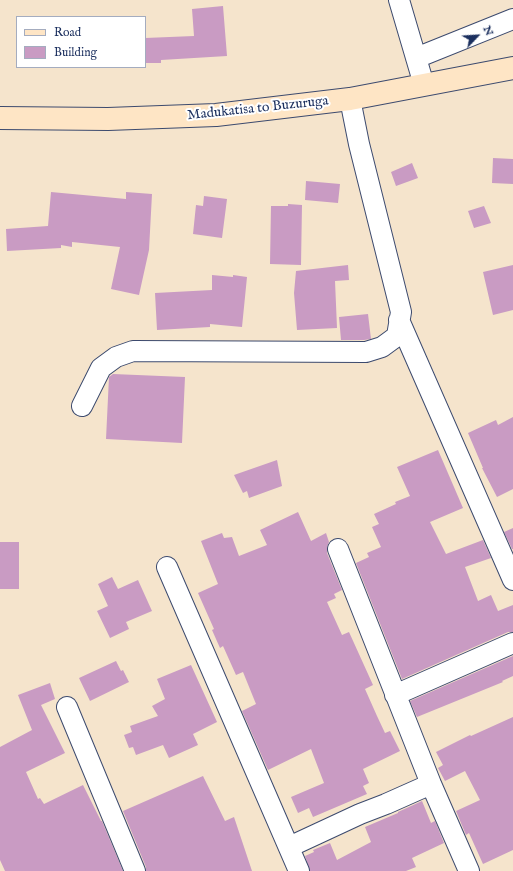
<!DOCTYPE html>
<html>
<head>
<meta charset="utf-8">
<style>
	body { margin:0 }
	#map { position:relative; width:513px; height:871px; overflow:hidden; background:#f5e4cc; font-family:"IM FELL English",serif }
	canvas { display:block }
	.legend { position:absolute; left:16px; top:16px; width:130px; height:52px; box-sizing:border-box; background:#fff; border:1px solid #a4acbf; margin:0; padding:5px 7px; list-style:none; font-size:12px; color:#1b2f5e }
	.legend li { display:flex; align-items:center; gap:8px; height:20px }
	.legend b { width:20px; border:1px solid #a4acbf }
	.north { position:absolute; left:457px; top:16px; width:40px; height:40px; -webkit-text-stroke:3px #fff; paint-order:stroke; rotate:65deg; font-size:11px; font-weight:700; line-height:16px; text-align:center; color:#1b2f5e }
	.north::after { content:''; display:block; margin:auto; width:14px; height:18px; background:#1b2f5e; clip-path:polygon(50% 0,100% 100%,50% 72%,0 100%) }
</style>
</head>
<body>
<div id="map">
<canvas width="513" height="871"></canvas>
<ul class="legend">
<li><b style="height:5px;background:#fee5c5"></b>Road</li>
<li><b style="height:11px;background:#c99bc3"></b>Building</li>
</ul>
<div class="north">N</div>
</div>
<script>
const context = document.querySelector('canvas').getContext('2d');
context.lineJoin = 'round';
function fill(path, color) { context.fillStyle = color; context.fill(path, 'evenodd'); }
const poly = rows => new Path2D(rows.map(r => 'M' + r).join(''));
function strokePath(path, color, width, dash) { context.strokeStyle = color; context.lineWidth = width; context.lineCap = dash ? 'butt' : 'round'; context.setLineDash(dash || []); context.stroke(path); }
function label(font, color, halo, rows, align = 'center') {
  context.font = font + ' "IM FELL English",serif'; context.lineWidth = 4; context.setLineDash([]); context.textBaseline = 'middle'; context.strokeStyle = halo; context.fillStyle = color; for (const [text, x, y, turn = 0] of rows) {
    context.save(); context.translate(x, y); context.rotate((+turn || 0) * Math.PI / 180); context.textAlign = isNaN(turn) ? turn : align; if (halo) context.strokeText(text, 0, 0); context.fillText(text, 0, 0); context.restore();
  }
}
const building = poly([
	[223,6,227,56,161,60,161,63,145,63,145,38,194,36,192,9],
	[493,158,513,159,513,184,492,183],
	[412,163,418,178,396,186,391,172],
	[306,181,340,184,338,203,305,200],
	[51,192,126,199,126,192,152,194,149,250,139,295,111,289,120,247,72,242,72,247,61,245,61,248,7,251,6,229,48,226],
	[204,196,227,199,222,238,193,234,196,205,203,206],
	[288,204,302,205,301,265,270,264,271,206,288,206],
	[484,206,491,223,474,228,468,211],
	[348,265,349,280,335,281,337,328,297,330,294,293,296,271],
	[513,265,513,310,493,315,483,272],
	[212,275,233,277,233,275,247,277,242,327,210,324,210,327,157,330,155,293,212,290],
	[368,314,371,339,364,340,341,340,339,317],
	[113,374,185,377,182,443,106,439,109,377],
	[513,417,513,489,497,497,482,468,483,468,468,433,496,420,498,425],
	[438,450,463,508,430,522,446,554,483,540,491,558,465,567,478,601,491,595,498,611,513,605,513,632,508,632,402,679,356,563,369,557,367,553,381,547,372,527,379,524,374,514,396,504,395,502,410,496,397,467],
	[277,460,282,486,249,498,247,491,243,493,234,475],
	[298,512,311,541,326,533,329,542,327,547,327,553,342,590,334,594,336,598,327,602,342,635,349,632,373,685,365,689,377,716,385,733,390,731,400,751,363,769,369,783,363,786,367,794,313,817,309,808,298,813,291,797,324,783,311,749,268,770,242,711,256,704,243,672,236,675,223,646,220,648,212,630,214,629,198,593,218,584,201,541,222,533,224,538,232,537,239,556,267,545,260,530],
	[513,528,513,549,512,549,504,532],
	[0,542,19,542,19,589,0,589],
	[112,577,118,589,138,580,152,611,126,622,129,629,110,638,97,611,108,606,98,584],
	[513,656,513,676,502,681,503,682,417,717,410,701],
	[116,661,121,671,123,670,129,682,90,701,79,678],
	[191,665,217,722,193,734,198,745,169,758,163,745,136,755,133,747,129,748,124,735,132,732,130,726,158,716,152,706,165,699,157,679],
	[50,683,55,699,41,705,65,753,26,772,38,799,40,798,44,804,83,785,101,821,102,821,123,871,5,871,0,860,0,747,32,730,18,695],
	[513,717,513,850,483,864,469,833,466,835,456,811,480,800,465,771,445,781,438,768,443,765,436,752,470,735,471,736],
	[203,776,225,821,234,817,252,871,146,871,146,867,123,811],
	[422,801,431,823,435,821,444,843,412,858,416,867,406,871,310,871,305,856,314,852,313,850,330,843,337,860,371,842,365,827,398,813,398,812]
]);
const street = poly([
	[399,0,424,85],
	[416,58,513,19],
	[399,320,513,580],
	[82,406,101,368,116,357,133,351,366,352,382,347,397,336,401,312,359,144,350,99],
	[338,549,431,784,469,871],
	[167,567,299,871],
	[395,695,513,643],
	[67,707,135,871],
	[289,847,360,814,386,804,431,784]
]);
const secondary = poly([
	[0,118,108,119,216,115,350,99,513,68]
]);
const streetNames = [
	["Madukatisa to Buzuruga",258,109,-6]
];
fill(building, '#c99bc3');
strokePath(street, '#3c4a6e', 22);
strokePath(secondary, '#3c4a6e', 24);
strokePath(street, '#fff', 20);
strokePath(secondary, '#fee5c5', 22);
label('14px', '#1b2f5e', '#fff', streetNames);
</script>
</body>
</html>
